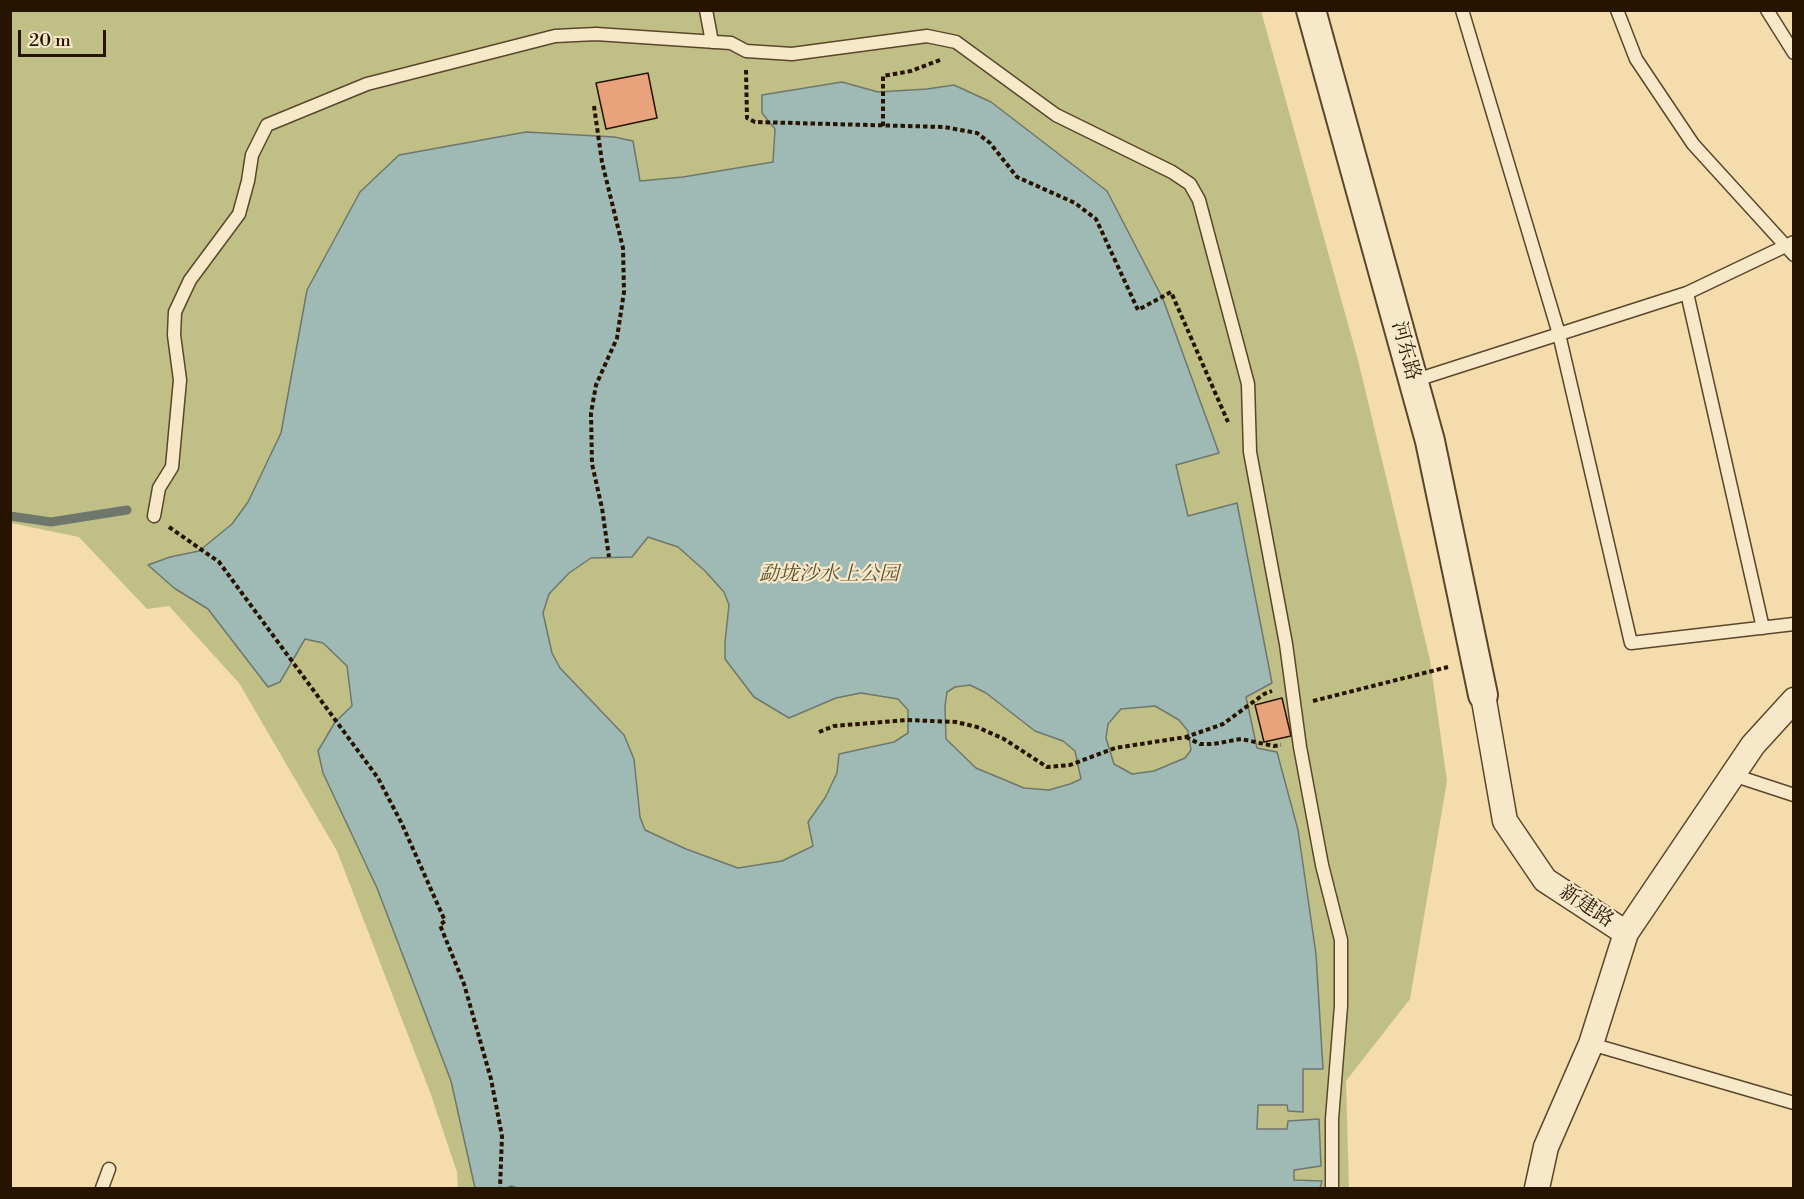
<!DOCTYPE html>
<html>
<head>
<meta charset="utf-8">
<style>
	body { margin:0 }
	#map { position:relative; width:1804px; height:1199px; overflow:hidden; background:#f5dcad; font-family:"Libre Bodoni",serif }
	canvas { display:block }
	.frame { position:absolute; inset:0; border:12px solid #261400; pointer-events:none }
	.scale { position:absolute; left:18px; top:30px; width:88px; height:27px; box-sizing:border-box; border:3px solid #261400; border-top:0; padding-left:8px; font-size:18px; line-height:21px; white-space:nowrap; color:#261400; -webkit-text-stroke:4px #f8e8ca; paint-order:stroke }
</style>
</head>
<body>
<div id="map">
<canvas width="1804" height="1199"></canvas>
<div class="frame"></div>
<div class="scale">20 m</div>
</div>
<script>
const context = document.querySelector('canvas').getContext('2d');
context.lineJoin = 'round';
function fill(path, color) { context.fillStyle = color; context.fill(path, 'evenodd'); }
const poly = rows => new Path2D(rows.map(r => 'M' + r).join(''));
function strokePath(path, color, width, dash) { context.strokeStyle = color; context.lineWidth = width; context.lineCap = dash ? 'butt' : 'round'; context.setLineDash(dash || []); context.stroke(path); }
function label(font, color, halo, rows, align = 'center') {
  context.font = font + ' "Libre Bodoni","Noto Serif SC",serif'; context.lineWidth = 4.5; context.setLineDash([]); context.textBaseline = 'middle'; context.strokeStyle = halo; context.fillStyle = color; for (const [text, x, y, turn = 0] of rows) {
    context.save(); context.translate(x, y); context.rotate((+turn || 0) * Math.PI / 180); context.textAlign = isNaN(turn) ? turn : align; if (halo) context.strokeText(text, 0, 0); context.fillText(text, 0, 0); context.restore();
  }
}
const green = poly([
	[10,11,1261,11,1358,360,1430,660,1447,781,1410,999,1346,1081,1349,1188,458,1188,457,1172,430,1092,337,851,239,683,169,606,147,609,79,537,11,523]
]);
const water = poly([
	[842,82,878,92,927,89,954,85,991,102,1107,191,1163,299,1219,453,1176,465,1188,516,1237,503,1272,683,1246,697,1257,748,1277,752,1298,830,1316,954,1323,1069,1303,1069,1303,1112,1288,1111,1287,1105,1258,1105,1257,1129,1287,1129,1288,1121,1319,1119,1321,1166,1294,1170,1294,1180,1322,1181,1320,1188,518,1188,511,1186,507,1188,475,1188,451,1081,377,888,323,773,318,751,335,722,352,706,347,666,323,643,305,639,280,682,268,687,208,609,174,588,148,565,170,557,199,551,232,524,248,502,281,433,307,290,360,192,399,155,526,132,614,137,633,141,640,181,683,177,773,162,775,129,762,113,762,95,842,82],
	[648,537,678,547,705,571,724,592,729,605,725,642,725,659,754,697,789,718,836,698,861,693,898,699,908,710,908,733,894,742,839,754,837,773,825,798,808,822,813,846,782,861,738,868,686,849,645,830,640,817,634,759,624,735,560,668,552,653,543,613,549,594,569,573,591,558,632,557,648,537],
	[970,685,986,693,1035,731,1063,741,1075,751,1081,779,1070,784,1049,790,1024,788,976,768,946,739,945,706,947,692,955,687,970,685],
	[1155,706,1179,720,1188,731,1191,750,1185,758,1154,771,1132,774,1114,764,1106,738,1108,724,1121,709,1155,706]
]);
const stream = poly([
	[10,516,51,522,127,510]
]);
const building = poly([
	[648,73,657,118,606,129,596,83,648,73],
	[1282,698,1291,736,1264,742,1255,705,1282,698]
]);
const path = poly([
	[746,70,747,118,755,122,944,127,977,133,990,143,1017,177,1075,203,1096,219,1138,310,1171,292,1228,422],
	[594,106,602,162,623,248,624,292,617,338,596,385,591,413,592,464,602,508,609,557],
	[883,126,883,76,911,71,940,60],
	[169,527,219,562,378,778,402,824,445,921,440,925,464,984,491,1079,502,1136,500,1188],
	[1313,701,1448,667],
	[819,732,834,726,907,720,956,722,977,727,1004,739,1047,767,1070,765,1115,748,1186,737,1223,724,1264,694,1272,691],
	[1186,737,1200,744,1213,744,1241,739,1274,746,1281,745]
]);
const service = poly([
	[706,10,712,42],
	[1462,10,1559,334,1631,643,1794,624],
	[1617,10,1636,59,1693,144,1794,255],
	[1767,10,1794,53],
	[1687,293,1763,628],
	[1413,381,1687,293,1794,242],
	[154,516,159,488,172,467,180,380,174,335,175,312,190,280,239,214,248,181,252,155,267,125,367,84,555,36,596,34,731,43,746,51,792,54,927,36,956,42,1056,115,1172,172,1190,184,1199,200,1248,384,1250,452,1286,644,1300,747,1322,865,1341,940,1341,1006,1332,1119,1332,1188],
	[1733,775,1794,795],
	[1591,1044,1794,1103],
	[102,1188,109,1169]
]);
const minor = poly([
	[1483,695,1505,821,1545,880,1626,933,1591,1044,1546,1147,1537,1188],
	[1626,933,1753,745,1794,700]
]);
const tertiary = poly([
	[1311,10,1430,441,1483,695]
]);
const streetNames = [
	["河东路",1405,351,75],
	["新建路",1586,907,33]
];
const parkNames = [
	["勐垅沙水上公园",829,575]
];
fill(green, '#c0bf86');
fill(water, '#9fb9b4');
strokePath(water, '#6f776c', 1.5);
strokePath(stream, '#6f776c', 9);
fill(building, '#e8a27c');
strokePath(building, '#261400', 1.5);
strokePath(service, '#5a462b', 15);
strokePath(minor, '#5a462b', 27);
strokePath(tertiary, '#5a462b', 32);
strokePath(path, '#261400', 4, [4.5, 3]);
strokePath(service, '#f8e8ca', 12);
strokePath(minor, '#f8e8ca', 24);
strokePath(tertiary, '#f8e8ca', 28);
label('20px', '#261400', '#f8e8ca', streetNames);
label('italic 20px', '#5c502f', '#f8e8ca', parkNames);
</script>
</body>
</html>
